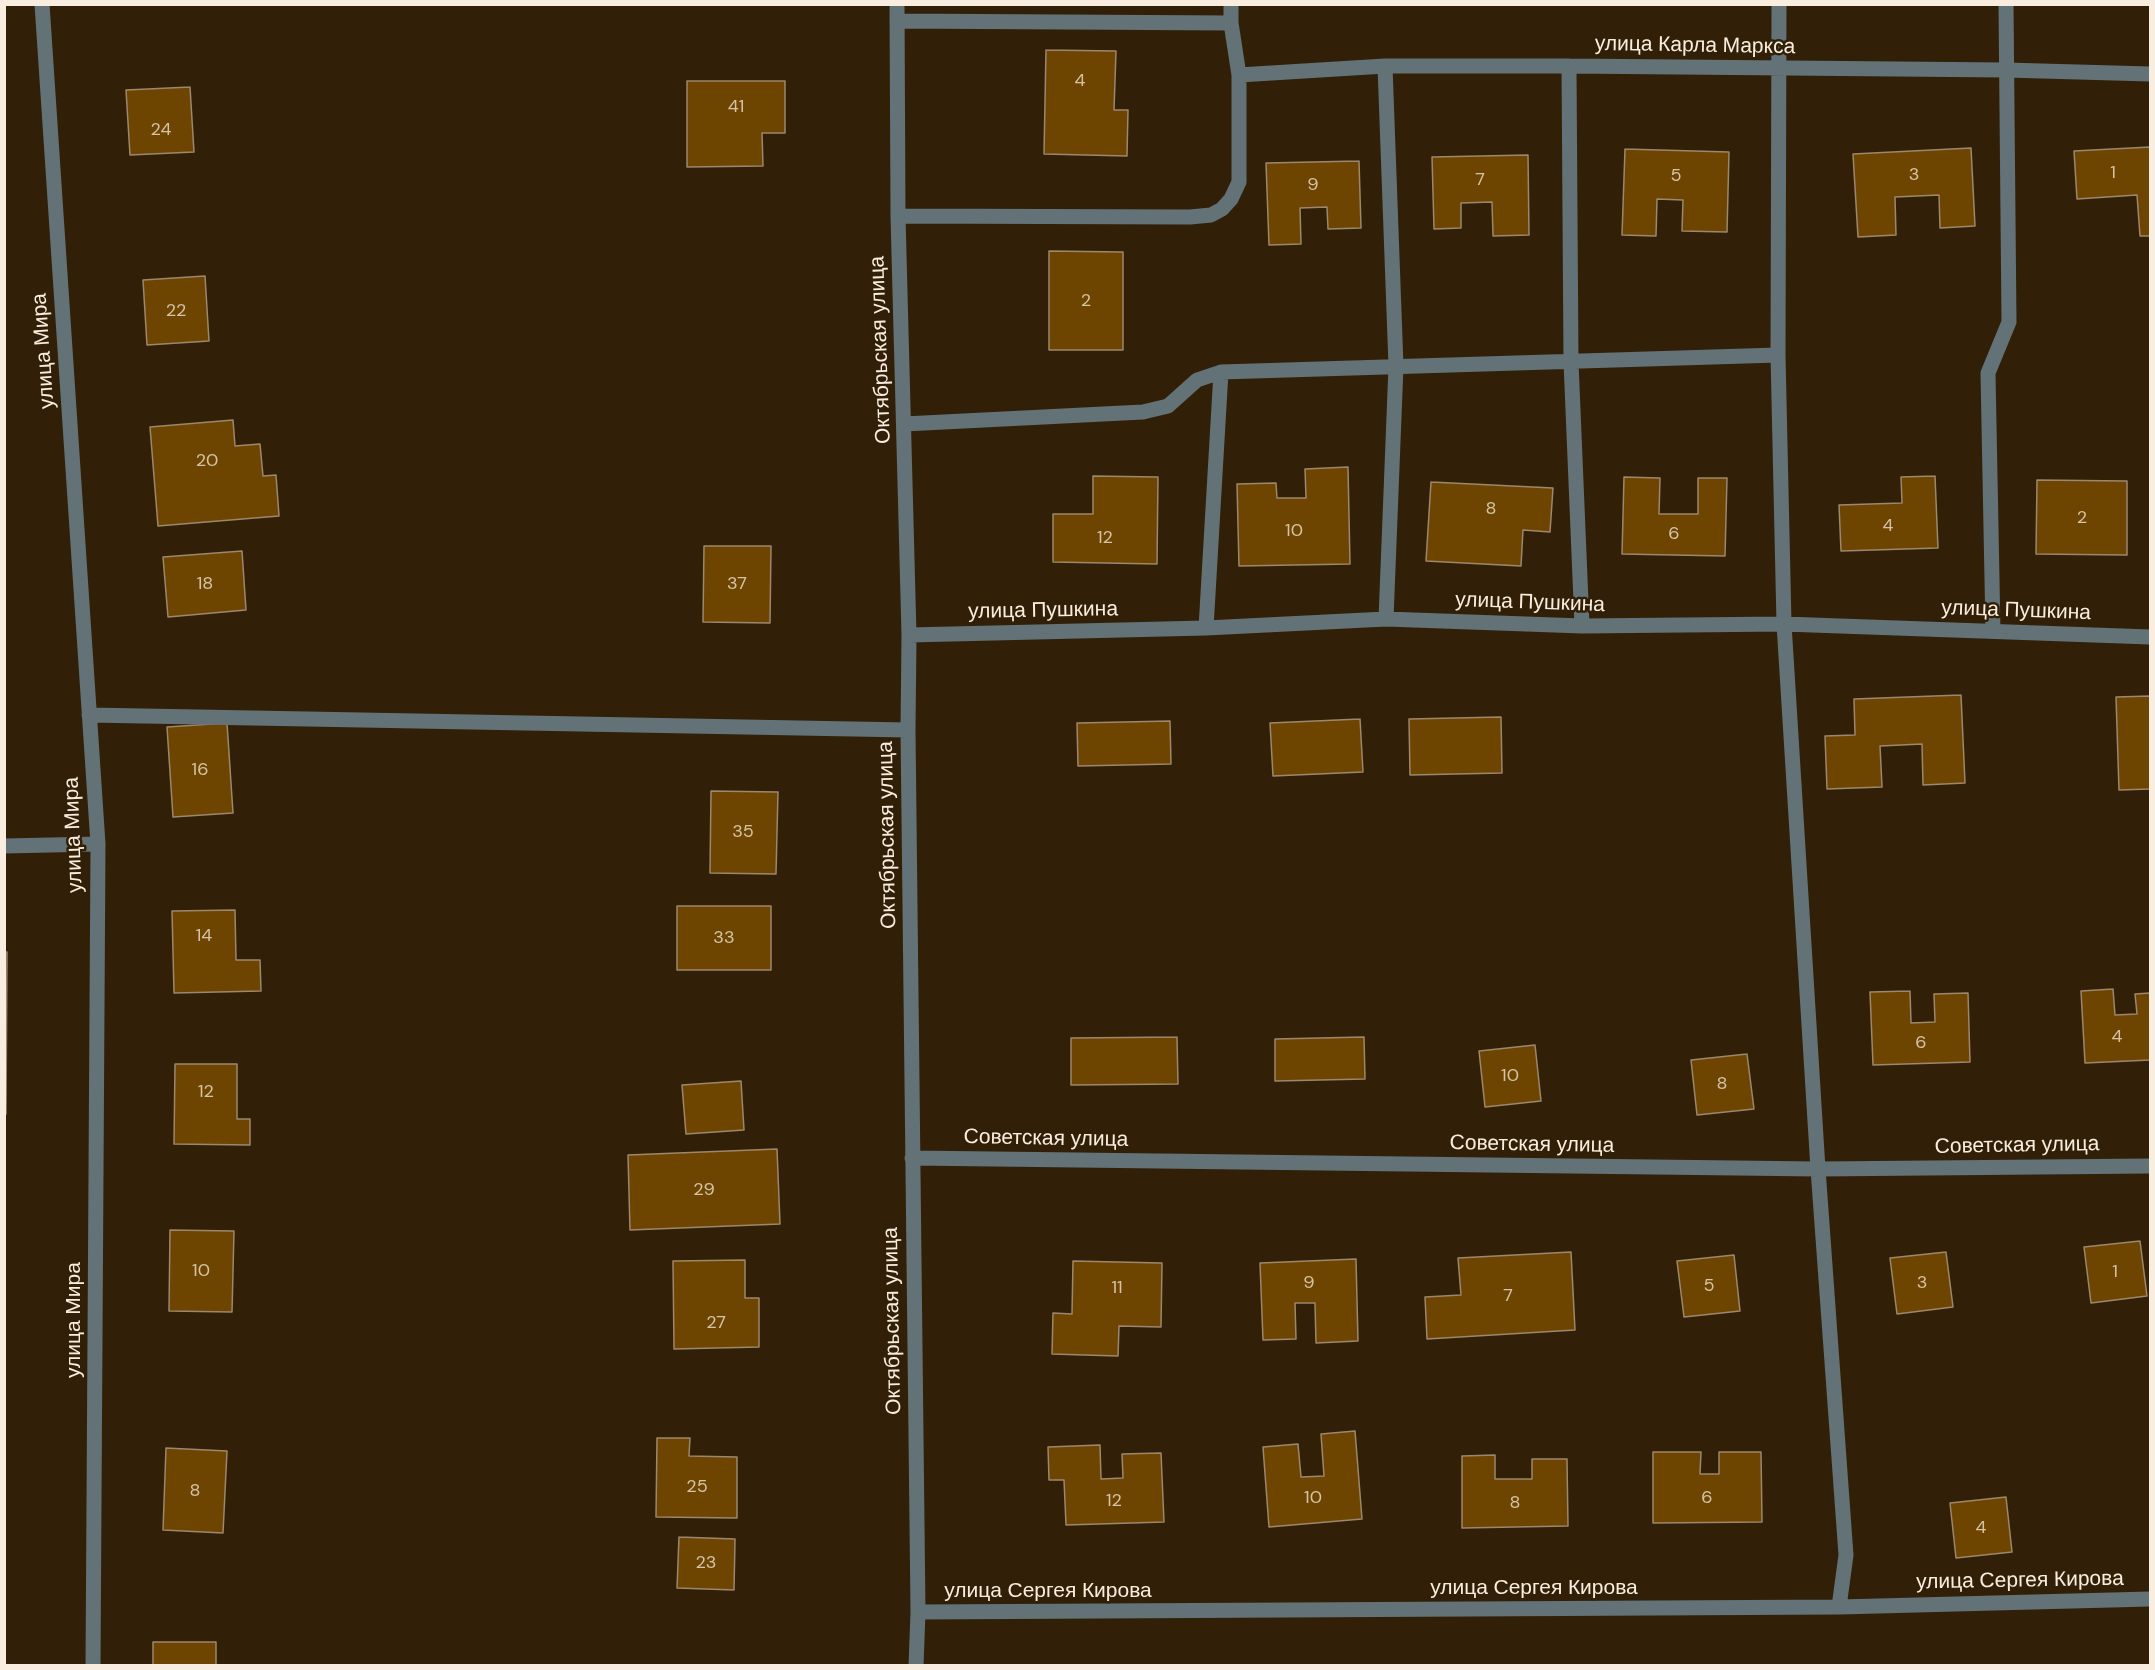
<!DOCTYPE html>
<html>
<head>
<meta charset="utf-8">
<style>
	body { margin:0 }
	#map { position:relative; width:2155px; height:1670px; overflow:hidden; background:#312007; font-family:"DM Sans",sans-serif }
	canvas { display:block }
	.frame { position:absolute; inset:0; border:6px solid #f9eddf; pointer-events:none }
</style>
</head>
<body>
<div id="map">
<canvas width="2155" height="1670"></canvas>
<div class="frame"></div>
</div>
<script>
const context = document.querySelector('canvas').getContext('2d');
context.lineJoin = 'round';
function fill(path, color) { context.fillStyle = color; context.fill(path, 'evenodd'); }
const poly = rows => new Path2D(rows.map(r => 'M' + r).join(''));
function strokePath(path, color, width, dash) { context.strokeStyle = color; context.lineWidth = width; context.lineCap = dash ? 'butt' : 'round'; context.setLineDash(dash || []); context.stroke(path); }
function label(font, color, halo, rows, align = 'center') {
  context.font = font + ' "DM Sans",sans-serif'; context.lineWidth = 5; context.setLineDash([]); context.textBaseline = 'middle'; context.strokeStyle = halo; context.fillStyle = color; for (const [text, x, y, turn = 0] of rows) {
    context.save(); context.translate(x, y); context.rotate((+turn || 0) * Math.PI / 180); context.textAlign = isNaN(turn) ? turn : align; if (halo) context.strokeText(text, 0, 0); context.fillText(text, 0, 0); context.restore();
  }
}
const building = poly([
	[1046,50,1116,51,1114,110,1128,110,1127,156,1044,154,1046,50],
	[687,81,785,81,785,133,762,133,763,166,687,167,687,81],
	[190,87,194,152,130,155,126,90,190,87],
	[2150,147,2150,236,2140,236,2137,195,2077,199,2074,151,2150,147],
	[1971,148,1975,226,1940,228,1939,195,1895,197,1896,235,1858,237,1853,154,1971,148],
	[1625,149,1729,152,1727,232,1682,231,1683,200,1657,199,1656,236,1622,235,1625,149],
	[1528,155,1529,235,1493,236,1492,202,1461,203,1461,228,1434,229,1432,157,1528,155],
	[1359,161,1361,228,1328,229,1327,207,1300,208,1301,244,1269,245,1266,163,1359,161],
	[1049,251,1123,252,1123,350,1049,350,1049,251],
	[205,276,209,341,147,345,143,280,205,276],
	[233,420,235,446,260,444,263,476,276,475,279,516,158,526,150,427,233,420],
	[1348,467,1350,564,1239,566,1237,484,1276,483,1277,498,1306,498,1305,469,1348,467],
	[1093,476,1158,477,1157,564,1053,562,1053,514,1093,514,1093,476],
	[1935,476,1938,548,1841,551,1839,505,1902,503,1901,477,1935,476],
	[1624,477,1660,478,1659,514,1698,514,1698,478,1727,478,1725,556,1622,554,1624,477],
	[2037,480,2127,481,2127,555,2036,554,2037,480],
	[1431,482,1553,488,1550,532,1523,530,1521,566,1426,561,1431,482],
	[704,546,771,546,770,623,703,622,704,546],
	[242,551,246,610,168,617,163,557,242,551],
	[1961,695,1965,783,1923,785,1922,744,1880,746,1882,787,1827,789,1825,736,1855,735,1854,699,1961,695],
	[2150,696,2150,789,2119,790,2116,697,2150,696],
	[1501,717,1502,773,1410,775,1409,719,1501,717],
	[1360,719,1363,772,1273,776,1270,723,1360,719],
	[1170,721,1171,764,1078,766,1077,723,1170,721],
	[227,723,233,813,173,817,167,727,227,723],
	[711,791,778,792,776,874,710,873,711,791],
	[677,906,771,906,771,970,677,970,677,906],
	[235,910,236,960,260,960,261,991,174,993,172,911,235,910],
	[4,952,7,952,6,1114,4,1114,4,952],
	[2113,989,2115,1015,2137,1014,2135,994,2150,993,2150,1060,2085,1063,2081,991,2113,989],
	[1910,991,1911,1023,1935,1022,1934,994,1968,993,1970,1062,1873,1065,1870,992,1910,991],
	[1177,1037,1178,1084,1071,1085,1071,1038,1177,1037],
	[1364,1037,1365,1079,1275,1081,1275,1039,1364,1037],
	[1535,1045,1541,1101,1485,1107,1479,1051,1535,1045],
	[1747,1054,1754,1109,1697,1115,1691,1060,1747,1054],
	[175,1064,237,1064,237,1119,250,1119,250,1145,174,1144,175,1064],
	[741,1081,744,1130,686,1134,682,1085,741,1081],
	[777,1149,780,1224,630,1230,628,1155,777,1149],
	[170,1230,234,1231,232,1312,169,1311,170,1230],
	[2140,1241,2147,1296,2091,1303,2084,1247,2140,1241],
	[1571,1252,1575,1330,1427,1339,1425,1297,1461,1295,1458,1258,1571,1252],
	[1946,1252,1953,1307,1897,1314,1890,1258,1946,1252],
	[1734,1255,1740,1311,1684,1317,1677,1261,1734,1255],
	[1356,1259,1358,1341,1316,1343,1315,1303,1295,1303,1296,1339,1263,1340,1260,1263,1356,1259],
	[745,1260,745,1298,759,1298,759,1347,674,1349,673,1261,745,1260],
	[1073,1261,1162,1263,1161,1327,1119,1326,1118,1356,1052,1354,1053,1313,1072,1314,1073,1261],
	[1355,1431,1362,1519,1269,1527,1263,1447,1298,1444,1301,1477,1324,1476,1321,1434,1355,1431],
	[657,1438,690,1438,689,1456,737,1457,737,1518,656,1517,657,1438],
	[1100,1445,1101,1479,1123,1478,1122,1454,1161,1453,1164,1522,1066,1525,1064,1480,1049,1480,1048,1447,1100,1445],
	[166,1448,227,1451,223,1533,163,1530,166,1448],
	[1653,1452,1701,1452,1700,1474,1719,1474,1719,1452,1761,1452,1762,1522,1653,1523,1653,1452],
	[1495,1455,1495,1479,1532,1479,1532,1459,1567,1459,1568,1526,1462,1528,1462,1456,1495,1455],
	[2006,1497,2012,1552,1956,1558,1950,1503,2006,1497],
	[679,1537,735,1539,734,1590,677,1588,679,1537],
	[153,1642,216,1642,216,1666,153,1666,153,1642]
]);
const minor = poly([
	[42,4,98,844,93,1666],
	[897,4,898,216,909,635,908,730,918,1612,916,1666],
	[1779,4,1778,355,1784,624,1818,1169,1846,1555,1839,1607],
	[897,21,1231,23],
	[1385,66,1396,366,1386,619],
	[1569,66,1571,362,1582,626],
	[1239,75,1385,66,1569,66,2006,70,2150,74],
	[898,216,1190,217,1211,215,1222,209,1231,199,1239,182,1239,75,1231,23,1231,4],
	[904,424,1143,412,1168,406,1197,380,1221,372],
	[1206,628,1221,372,1778,355],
	[1993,631,1988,373,2009,322,2006,4],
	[909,635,1206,628,1386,619,1582,626,1784,624,2150,637],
	[89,715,908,730],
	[4,846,98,844],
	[912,1158,1818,1169,2150,1166],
	[918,1612,1839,1607,2150,1599]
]);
const numberNames = [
	["4",1080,81],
	["41",736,107],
	["24",161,130],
	["1",2113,173],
	["3",1914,175],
	["5",1676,176],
	["7",1480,180],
	["9",1313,185],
	["2",1086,301],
	["22",176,311],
	["20",207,461],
	["8",1491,509],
	["2",2082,518],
	["4",1888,526],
	["10",1294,531],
	["6",1674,534],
	["12",1105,538],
	["18",205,584],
	["37",737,584],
	["16",200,770],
	["35",743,832],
	["14",204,936],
	["33",724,938],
	["4",2117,1037],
	["6",1921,1043],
	["10",1510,1076],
	["8",1722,1084],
	["12",206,1092],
	["29",704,1190],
	["10",201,1271],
	["1",2115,1272],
	["9",1309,1283],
	["3",1922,1283],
	["5",1709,1286],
	["11",1117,1288],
	["7",1508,1296],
	["27",716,1323],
	["25",697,1487],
	["8",195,1491],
	["10",1313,1498],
	["6",1707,1498],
	["12",1114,1501],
	["8",1515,1503],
	["4",1981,1528],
	["23",706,1563]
];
const streetNames = [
	["улица Карла Маркса",1695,46,1],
	["Октябрьская улица",881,350,-92],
	["улица Мира",44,351,-94],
	["улица Пушкина",1530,603,2],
	["улица Пушкина",1043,611,-1],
	["улица Пушкина",2016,611,2],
	["улица Мира",74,835,-92],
	["Октябрьская улица",888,835,-91],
	["Советская улица",1046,1139,1],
	["Советская улица",1532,1145,1],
	["Советская улица",2017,1146,-1],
	["улица Мира",74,1320,-90],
	["Октябрьская улица",893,1321,-91],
	["улица Сергея Кирова",2020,1581,-1],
	["улица Сергея Кирова",1534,1588],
	["улица Сергея Кирова",1048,1591]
];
fill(building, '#6d4500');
strokePath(building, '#9d876d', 1.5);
strokePath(minor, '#627276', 15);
label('18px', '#d6c3a7', null, numberNames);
label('21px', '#f9eddf', '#312007', streetNames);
</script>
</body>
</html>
